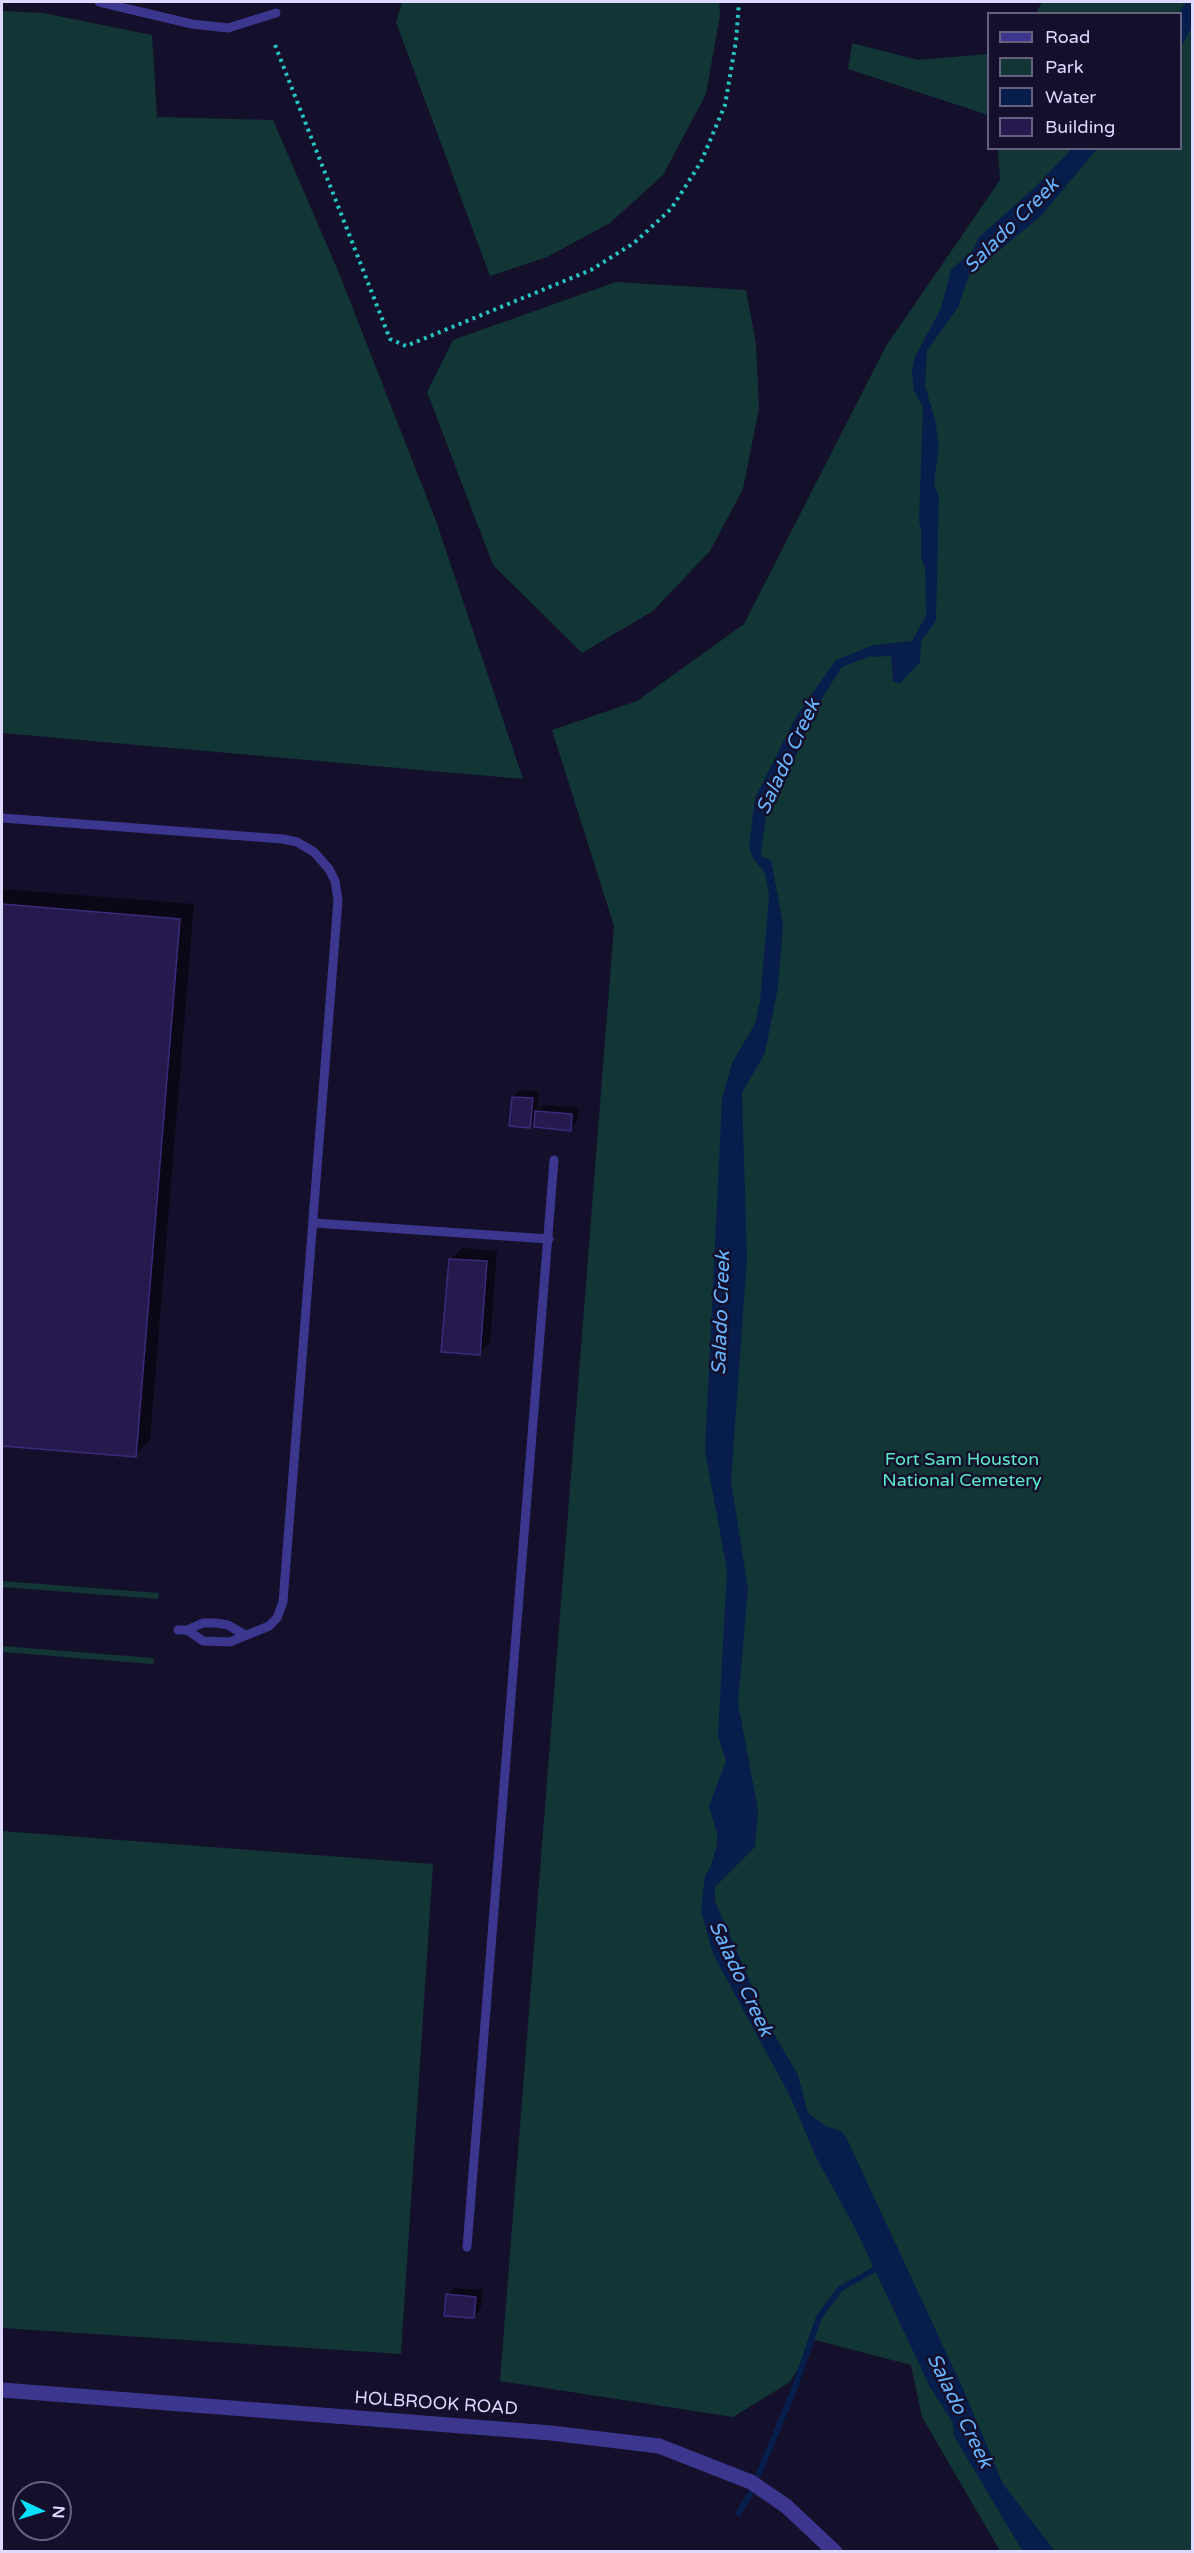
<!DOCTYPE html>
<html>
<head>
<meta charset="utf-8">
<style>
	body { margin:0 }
	#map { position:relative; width:1194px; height:2553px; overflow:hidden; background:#140f2b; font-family:"Varela Round",sans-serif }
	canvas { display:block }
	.frame { position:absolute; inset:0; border:3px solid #ded9ff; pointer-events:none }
	.legend { position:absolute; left:987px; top:12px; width:195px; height:138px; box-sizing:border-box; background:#140f2b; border:2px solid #656080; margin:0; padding:8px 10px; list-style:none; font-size:18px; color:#ded9ff }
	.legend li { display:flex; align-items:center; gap:12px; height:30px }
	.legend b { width:30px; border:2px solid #656080 }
	.north { position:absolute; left:12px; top:2481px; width:60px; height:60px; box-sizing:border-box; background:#140f2b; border:2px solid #656080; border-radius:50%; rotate:94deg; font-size:16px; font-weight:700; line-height:24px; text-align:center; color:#ded9ff }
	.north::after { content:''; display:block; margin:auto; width:21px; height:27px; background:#05e0ff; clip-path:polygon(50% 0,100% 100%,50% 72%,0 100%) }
</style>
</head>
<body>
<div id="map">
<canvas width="1194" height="2553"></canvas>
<div class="frame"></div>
<ul class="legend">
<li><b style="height:8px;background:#3c368e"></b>Road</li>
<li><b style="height:16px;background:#113635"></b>Park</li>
<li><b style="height:16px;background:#071e4c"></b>Water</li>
<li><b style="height:16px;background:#25194e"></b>Building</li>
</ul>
<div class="north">N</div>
</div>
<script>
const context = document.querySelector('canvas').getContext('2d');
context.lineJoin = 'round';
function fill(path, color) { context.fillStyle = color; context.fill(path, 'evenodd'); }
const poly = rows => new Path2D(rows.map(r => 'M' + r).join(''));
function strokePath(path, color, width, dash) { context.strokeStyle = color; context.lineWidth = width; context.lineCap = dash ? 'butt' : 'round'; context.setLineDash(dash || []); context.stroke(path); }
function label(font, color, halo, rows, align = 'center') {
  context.font = font + ' "Varela Round",sans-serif'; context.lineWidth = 5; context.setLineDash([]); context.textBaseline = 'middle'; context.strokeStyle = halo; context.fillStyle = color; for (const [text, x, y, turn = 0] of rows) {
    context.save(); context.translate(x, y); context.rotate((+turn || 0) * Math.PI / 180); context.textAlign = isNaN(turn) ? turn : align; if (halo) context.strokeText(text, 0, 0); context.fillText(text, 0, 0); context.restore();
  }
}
const green = poly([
	[402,2,719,2,720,15,706,94,663,175,610,223,547,257,490,276,396,22],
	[1042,2,1192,2,1192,2551,1000,2551,922,2417,911,2365,815,2340,790,2382,733,2417,500,2381,614,926,552,730,637,701,744,624,886,346,1000,180,998,149,1180,148,1180,14,1036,13],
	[2,11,43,13,152,35,157,117,273,120,339,273,436,521,523,779,2,733],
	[852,43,918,60,988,54,988,115,848,69],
	[616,282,746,290,756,344,759,408,743,489,710,551,653,611,582,653,493,565,427,392,453,340],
	[2,1581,159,1593,158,1599,2,1587],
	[2,1646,154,1658,153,1664,2,1652],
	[2,1831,433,1864,401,2354,2,2328]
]);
const water = poly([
	[1186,2,1192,2,1192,27,1181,47,1179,13],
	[1072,149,1097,149,1041,216,969,275,958,307,927,351,925,386,935,419,939,446,934,484,939,497,936,621,921,641,920,662,899,684,893,681,891,656,868,657,842,667,814,711,800,747,766,815,761,853,762,857,771,860,783,924,778,987,765,1053,742,1093,747,1258,731,1481,748,1588,738,1703,758,1810,755,1847,715,1887,715,1901,770,2027,798,2075,808,2113,824,2125,842,2132,847,2139,964,2391,1003,2484,1055,2551,1023,2552,954,2436,953,2423,929,2385,855,2228,816,2157,790,2096,713,1954,701,1911,705,1875,710,1868,717,1845,717,1834,709,1806,726,1761,718,1736,727,1570,705,1451,722,1099,732,1063,755,1024,760,1001,769,895,765,873,753,858,749,847,755,798,797,715,836,660,874,645,912,641,926,616,925,567,921,559,921,528,919,521,923,407,914,391,912,371,914,359,941,308,951,270,974,249,978,238,1033,189]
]);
const shadow = poly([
	[2,889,194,904,150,1440,136,1455,2,1445],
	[520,1090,539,1092,537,1111,544,1105,578,1107,577,1122,570,1129,536,1119,529,1126,513,1097],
	[462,1248,497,1251,490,1343,479,1354,451,1259],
	[454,2288,482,2290,481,2309,474,2316,447,2295]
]);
const stream = poly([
	[759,2474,796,2384,819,2317,840,2289,879,2267],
	[739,2513,750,2494]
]);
const building = poly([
	[2,904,180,919,136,1457,2,1446,2,904],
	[512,1097,533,1098,530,1128,509,1126,512,1097],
	[535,1111,572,1114,571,1131,534,1127,535,1111],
	[449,1259,487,1261,480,1355,441,1352,449,1259],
	[446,2294,476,2297,474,2318,444,2316,446,2294]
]);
const path = poly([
	[275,45,390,339,406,346,591,270,634,243,671,209,701,162,725,105,736,41,739,2]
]);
const service = poly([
	[99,2,192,24,228,28,276,13],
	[2,818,283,839,297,842,314,852,329,869,335,881,338,900,283,1602,277,1618,269,1626,230,1642,203,1641,187,1630,178,1630],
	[314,1223,549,1239],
	[187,1630,203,1623,216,1623,228,1625,245,1635],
	[467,2247,554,1160]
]);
const tertiary = poly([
	[2,2390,551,2433,659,2446,751,2482,786,2506,835,2552]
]);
const parkNames = [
	["Fort Sam Houston",962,1460],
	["National Cemetery",962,1481]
];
const streetNames = [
	["HOLBROOK ROAD",436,2404,4]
];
const waterNames = [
	["Salado Creek",1012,226,-45],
	["Salado Creek",789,757,-65],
	["Salado Creek",722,1313,-88],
	["Salado Creek",740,1979,65],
	["Salado Creek",959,2411,64]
];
fill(green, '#113635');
fill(water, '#071e4c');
fill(shadow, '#0007');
strokePath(stream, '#071e4c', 6);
fill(building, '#25194e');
strokePath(building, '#3c2a7b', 1.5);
strokePath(path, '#27c5c0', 4, [3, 4.5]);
strokePath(service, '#3c368e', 9);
strokePath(tertiary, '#3c368e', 15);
label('18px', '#5be9c9', '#140f2b', parkNames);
label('18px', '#ded9ff', '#140f2b', streetNames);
label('italic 20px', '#67b5ff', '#140f2b', waterNames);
</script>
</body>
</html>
